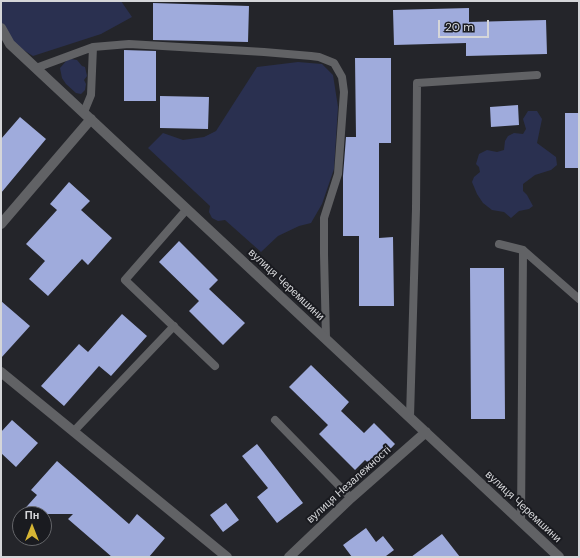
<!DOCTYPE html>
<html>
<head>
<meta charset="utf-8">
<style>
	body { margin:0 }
	#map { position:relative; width:580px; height:558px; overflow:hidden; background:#24252a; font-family:"DM Sans",sans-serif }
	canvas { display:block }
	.frame { position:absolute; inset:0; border:2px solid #d5d6d9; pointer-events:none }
	.north { position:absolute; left:12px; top:506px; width:40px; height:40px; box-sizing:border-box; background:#1a1b20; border:1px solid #65666a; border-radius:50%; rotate:0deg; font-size:11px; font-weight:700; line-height:16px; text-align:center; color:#d5d6d9 }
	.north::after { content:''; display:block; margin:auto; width:14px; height:18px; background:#d6b534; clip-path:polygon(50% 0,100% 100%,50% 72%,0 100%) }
	.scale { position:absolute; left:438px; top:20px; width:51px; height:18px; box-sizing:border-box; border:2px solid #d5d6d9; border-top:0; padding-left:5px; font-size:12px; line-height:14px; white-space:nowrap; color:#d5d6d9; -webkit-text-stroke:3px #1a1b20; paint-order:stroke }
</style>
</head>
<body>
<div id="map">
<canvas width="580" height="558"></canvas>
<div class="frame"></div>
<div class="north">Пн</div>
<div class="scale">20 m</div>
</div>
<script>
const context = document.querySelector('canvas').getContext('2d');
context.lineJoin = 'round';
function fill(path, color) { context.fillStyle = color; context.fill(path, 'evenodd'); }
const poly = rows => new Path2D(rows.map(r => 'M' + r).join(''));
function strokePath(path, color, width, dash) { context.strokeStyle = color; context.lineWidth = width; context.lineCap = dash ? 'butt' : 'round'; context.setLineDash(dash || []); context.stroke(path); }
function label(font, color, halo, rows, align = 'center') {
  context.font = font + ' "DM Sans",sans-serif'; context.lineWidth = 4; context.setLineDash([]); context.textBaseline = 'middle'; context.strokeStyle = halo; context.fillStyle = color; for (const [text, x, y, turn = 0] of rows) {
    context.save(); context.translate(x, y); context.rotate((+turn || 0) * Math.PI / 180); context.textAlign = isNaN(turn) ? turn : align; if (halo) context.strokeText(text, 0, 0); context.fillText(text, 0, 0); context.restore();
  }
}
const green = poly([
	[1,1,121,1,132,17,101,34,33,56,1,36],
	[71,59,77,60,82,66,85,67,87,76,84,80,86,84,85,90,81,94,76,93,66,84,62,78,60,68,67,60],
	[298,62,322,64,333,75,338,107,334,169,322,204,311,223,299,226,278,236,261,252,225,220,218,221,212,218,209,212,210,206,148,148,163,133,183,140,204,137,216,131,257,67],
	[528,111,537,111,542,119,537,143,556,157,557,165,551,170,535,175,523,184,523,191,527,195,533,206,529,209,519,211,511,218,504,212,492,210,483,203,477,194,472,182,474,177,480,172,479,167,476,164,479,154,487,150,497,152,504,150,505,141,508,136,514,133,523,134,526,129,523,119]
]);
const building = poly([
	[153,3,249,6,248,42,153,40],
	[469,8,469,22,546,20,547,54,466,56,466,43,394,45,393,10],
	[124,50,156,51,156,101,124,101],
	[355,58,391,58,391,143,379,143,379,238,393,237,394,306,359,306,359,236,343,236,343,176,346,137,356,137],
	[160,96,209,97,208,129,160,128],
	[518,105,519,125,491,127,490,107],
	[565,113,579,113,579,168,565,168],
	[20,117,46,139,1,193,1,139],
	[69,182,90,201,81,210,112,238,88,265,82,259,48,296,29,279,45,261,26,244,57,210,50,204],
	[179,241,218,280,209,289,245,323,223,345,189,311,199,301,159,262],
	[470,268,504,268,505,419,471,419],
	[1,301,30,326,1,358],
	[122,314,147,336,111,376,99,366,64,406,41,386,79,344,88,352],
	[311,365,349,402,341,411,364,433,374,423,395,444,373,467,365,460,355,470,319,434,328,425,289,387],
	[12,420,38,443,16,467,1,453,1,432],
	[257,444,303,503,277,523,257,497,268,488,242,456],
	[57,461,129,524,137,514,165,538,149,557,112,557,68,519,73,514,20,514,37,495,31,490],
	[226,503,239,520,223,532,210,515],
	[366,528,376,542,383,536,394,550,386,556,387,557,352,557,343,545],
	[442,534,460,557,411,557]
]);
const service = poly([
	[36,68,93,47,129,44,264,52,311,56,319,57,334,63,342,77,344,92,338,174,324,218,324,254,326,339],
	[84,112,91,95,93,47],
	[187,209,125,280,215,366],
	[499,244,523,250,579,299],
	[410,417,416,209,417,83,537,75],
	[275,420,351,498],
	[74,431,174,326],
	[521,522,523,250]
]);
const minor = poly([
	[1,28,10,44,559,557],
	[1,224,91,119],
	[1,372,227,557],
	[289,557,351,498,426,432]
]);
const streetNames = [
	["вулиця Черемшини",286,285,43],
	["вулиця Незалежності",349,485,-42],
	["вулиця Черемшини",523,507,43]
];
fill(green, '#2a3050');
fill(building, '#9fabdc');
strokePath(service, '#616265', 8);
strokePath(minor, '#616265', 10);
label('11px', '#d5d6d9', '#1a1b20', streetNames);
</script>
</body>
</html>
